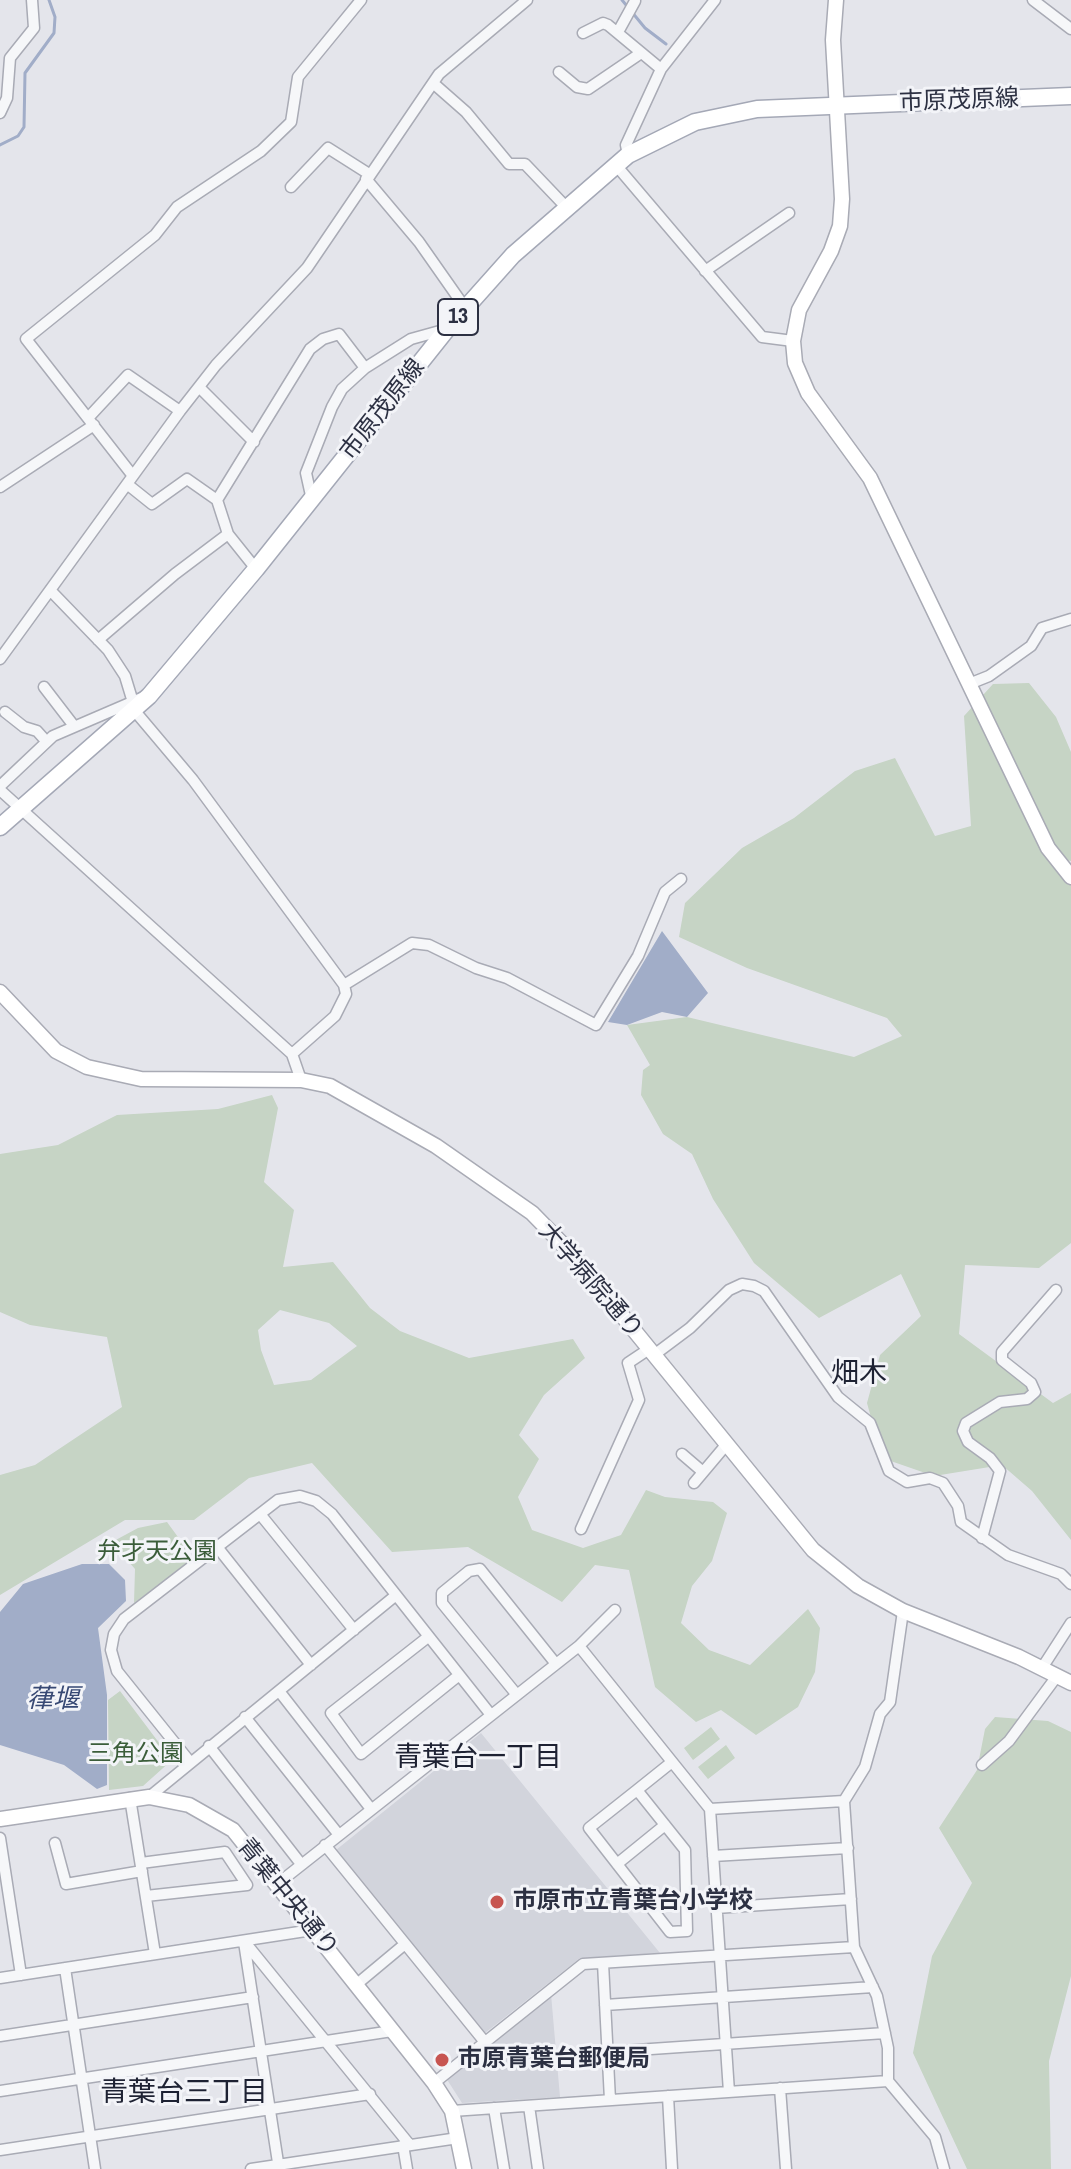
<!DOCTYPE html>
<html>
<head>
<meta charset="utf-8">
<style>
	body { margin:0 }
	canvas { display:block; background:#e4e5eb }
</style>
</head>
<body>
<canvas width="1071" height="2169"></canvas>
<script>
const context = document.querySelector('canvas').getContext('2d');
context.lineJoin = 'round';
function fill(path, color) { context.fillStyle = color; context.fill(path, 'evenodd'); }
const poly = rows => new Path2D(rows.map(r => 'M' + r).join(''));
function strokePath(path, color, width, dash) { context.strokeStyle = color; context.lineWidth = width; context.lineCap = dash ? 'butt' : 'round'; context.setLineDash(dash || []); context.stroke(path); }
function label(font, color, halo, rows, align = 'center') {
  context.font = font + ' "Archivo Narrow","Noto Sans JP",sans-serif'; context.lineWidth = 6; context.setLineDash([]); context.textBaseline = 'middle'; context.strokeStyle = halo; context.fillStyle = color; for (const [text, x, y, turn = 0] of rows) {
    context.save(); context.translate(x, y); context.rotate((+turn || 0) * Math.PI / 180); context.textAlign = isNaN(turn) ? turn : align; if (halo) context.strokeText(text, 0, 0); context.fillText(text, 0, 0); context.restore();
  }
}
const built = poly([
	[481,1733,660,1953,580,1958,485,2033,481,2032,336,1850],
	[551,1994,560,2097,462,2103,446,2078]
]);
const green = poly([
	[1029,683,1056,717,1071,752,1071,861,1060,859,1071,881,1071,1243,1039,1268,965,1265,959,1334,1053,1403,1071,1393,1071,1540,1032,1491,1002,1465,934,1476,882,1458,867,1403,880,1355,921,1316,901,1274,819,1318,754,1263,713,1199,692,1154,663,1134,641,1095,643,1070,650,1065,627,1025,687,1017,854,1057,902,1036,887,1018,747,968,679,937,685,903,742,848,794,818,855,771,895,758,935,836,971,826,964,716,993,684],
	[272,1095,278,1108,264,1182,294,1210,283,1267,333,1262,370,1308,400,1331,469,1358,573,1339,585,1358,544,1395,519,1435,539,1459,518,1497,532,1530,583,1548,621,1535,646,1490,665,1497,713,1502,727,1513,712,1561,692,1586,681,1623,709,1650,750,1665,808,1609,820,1628,815,1672,798,1707,756,1735,721,1710,696,1722,655,1687,629,1570,595,1565,562,1602,468,1547,392,1552,312,1463,249,1478,194,1520,125,1520,0,1595,0,1475,35,1465,122,1407,107,1337,30,1325,0,1312,0,1154,58,1145,117,1115,218,1109],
	[280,1310,329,1323,357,1346,311,1380,274,1385,261,1350,258,1330],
	[167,1522,194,1559,134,1603,135,1569,112,1542,138,1528],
	[120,1691,172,1760,143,1786,109,1790,108,1700],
	[995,1717,1048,1721,1071,1732,1071,1976,1049,2061,1051,2169,967,2169,913,2053,932,1956,972,1883,939,1828,977,1770,985,1729],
	[711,1727,720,1739,693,1760,684,1748],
	[726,1745,735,1758,708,1779,698,1767]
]);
const water = poly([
	[662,931,708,993,687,1017,662,1012,627,1025,608,1022],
	[82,1564,109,1564,125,1580,126,1601,98,1628,107,1695,107,1785,97,1789,64,1765,0,1745,0,1612,23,1584]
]);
const stream = poly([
	[622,0,645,28,666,44],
	[0,145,18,136,24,127,25,73,54,33,55,17,49,0]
]);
const street = poly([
	[1033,0,1071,29],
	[618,32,635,1],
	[583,33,603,23,608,25,661,69],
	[559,72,577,87,588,89,641,53],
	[433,83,466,112,509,164,525,164,566,207],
	[0,113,7,98,10,58,34,28,32,0],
	[628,155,626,145,661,69,715,0],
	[615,164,762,337,793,341],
	[366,179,419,242,466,309],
	[291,187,328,148,369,174],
	[705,271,789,213],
	[199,387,254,442],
	[88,418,128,375,180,411],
	[133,476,26,339,155,235,177,207,261,151,291,122,298,77,361,0],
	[127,484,152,504,187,479,217,500],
	[0,487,94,425],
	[312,500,306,473,332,407,342,389,365,368,411,339,447,329],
	[256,569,228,534,217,500,310,349,323,339,339,334,365,368],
	[50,590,108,650,125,676,132,699],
	[98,640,175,574,228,534],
	[0,659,180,411,216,365,307,268,439,74,527,0],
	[969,684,989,676,1031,646,1042,628,1071,619],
	[44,687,74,726],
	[134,710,193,780,344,985,346,994,335,1016,292,1054],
	[5,712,24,727,37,731,46,741],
	[0,786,53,736,146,696],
	[0,790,292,1054,301,1080],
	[344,985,412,943,429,945,476,968,507,978,596,1025,638,956,665,892,681,879],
	[654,1355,690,1328,729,1290,742,1284,754,1286,764,1291,838,1397,870,1423,889,1471,907,1482,930,1478,943,1483,958,1506,961,1522,1008,1555,1061,1574,1071,1584],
	[682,1454,703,1472],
	[694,1483,726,1445],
	[260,1514,354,1630],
	[581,1529,639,1400,628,1363,649,1349],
	[982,1538,1000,1471,990,1458,968,1442,963,1431,966,1423,1000,1402,1027,1399,1035,1392,1031,1383,1002,1360,1002,1352,1056,1290],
	[218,1548,311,1665],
	[428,1637,331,1713,361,1754,458,1676],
	[579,1646,710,1809,729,2092],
	[1042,1668,1071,1623],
	[279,1691,371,1809],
	[517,1695,442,1603,442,1593,469,1571,480,1569,556,1664],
	[245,1717,339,1835],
	[209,1746,301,1864],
	[190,1762,117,1671,111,1650,114,1634,124,1619,278,1500,300,1496,316,1501,332,1514,491,1715],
	[982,1765,1009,1741,1057,1676],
	[637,1790,685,1850,687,1931,670,1932,589,1828,637,1790,672,1762],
	[149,1797,395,1596],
	[130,1798,155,1954],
	[844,1801,854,1947,877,1996,888,2048,888,2081,935,2137,944,2169],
	[710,1809,844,1801,865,1767,880,1714,890,1702,903,1611],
	[0,1838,21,1975],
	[55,1843,66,1884,142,1871],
	[325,1845,484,2041],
	[713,1856,848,1848],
	[141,1863,225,1852,247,1885,146,1896],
	[617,1864,665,1825],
	[276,1885,579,1646,615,1610],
	[716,1908,851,1899],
	[244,1941,409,2144],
	[244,1942,279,2169],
	[603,1963,610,2100],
	[65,1968,95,2169],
	[0,1978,312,1930],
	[357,1984,405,1944],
	[605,2005,873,1987],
	[0,2036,253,1997],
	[607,2052,885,2033],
	[434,2083,583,1964,854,1947],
	[780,2088,786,2169],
	[0,2091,392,2031],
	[668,2096,672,2169],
	[529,2106,538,2169],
	[494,2108,504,2169],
	[452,2111,888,2081],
	[403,2145,407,2169],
	[0,2150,370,2094],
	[251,2169,458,2138]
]);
const secondary = poly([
	[836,0,833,40,842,199,840,226,831,251,799,310,793,341,795,363,808,393,870,478,1048,848,1071,877],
	[0,992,56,1051,87,1067,141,1079,301,1080,330,1086,436,1146,532,1213,572,1254,813,1550,858,1586,903,1611,1019,1657,1071,1683],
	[0,1819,149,1797,189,1805,233,1830,434,2083,452,2111,464,2169]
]);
const primary = poly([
	[0,827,149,696,256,569,447,329,513,255,628,155,695,122,757,109,1071,96]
]);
const markers = [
	[497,1902,8,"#c75551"],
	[442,2060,8,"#c75551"]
];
const shields = [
	[458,317,40]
];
const shieldNames = [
	["13",458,317]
];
const streetNames = [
	["市原茂原線",959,101,-2],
	["市原茂原線",383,410,-52],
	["大学病院通り",590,1281,49],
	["青葉中央通り",287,1898,51]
];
const parkNames = [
	["弁才天公園",157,1553],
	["三角公園",136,1755]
];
const poiNames = [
	["市原市立青葉台小学校",513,1902],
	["市原青葉台郵便局",458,2060]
];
const waterNames = [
	["葎堰",53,1700]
];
const quarterNames = [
	["畑木",859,1374],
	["青葉台一丁目",478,1758],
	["青葉台三丁目",184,2093]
];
fill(built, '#d2d4dc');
fill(green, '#c6d4c5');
fill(water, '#a1adc8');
strokePath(stream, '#a1adc8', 3);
strokePath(street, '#a9abb5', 13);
strokePath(secondary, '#a9abb5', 17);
strokePath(primary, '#a4a8b6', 19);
strokePath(street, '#f6f7f9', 10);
strokePath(secondary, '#fff', 14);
strokePath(primary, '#fff', 16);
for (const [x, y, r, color] of markers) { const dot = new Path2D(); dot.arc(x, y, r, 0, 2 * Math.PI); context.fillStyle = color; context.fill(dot); strokePath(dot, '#f3f4f8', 3); }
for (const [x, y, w] of shields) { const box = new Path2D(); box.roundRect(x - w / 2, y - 18, w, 36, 6); context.fillStyle = '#f3f4f8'; context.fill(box); strokePath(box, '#2c3042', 2); }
label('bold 22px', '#2c3042', null, shieldNames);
label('24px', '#2c3042', '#f3f4f8', streetNames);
label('24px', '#3b5d3a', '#f3f4f8', parkNames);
label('bold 24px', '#2c3042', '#f3f4f8', poiNames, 'left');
label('italic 26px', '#384974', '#f3f4f8', waterNames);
label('28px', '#1e2233', '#f3f4f8', quarterNames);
</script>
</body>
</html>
